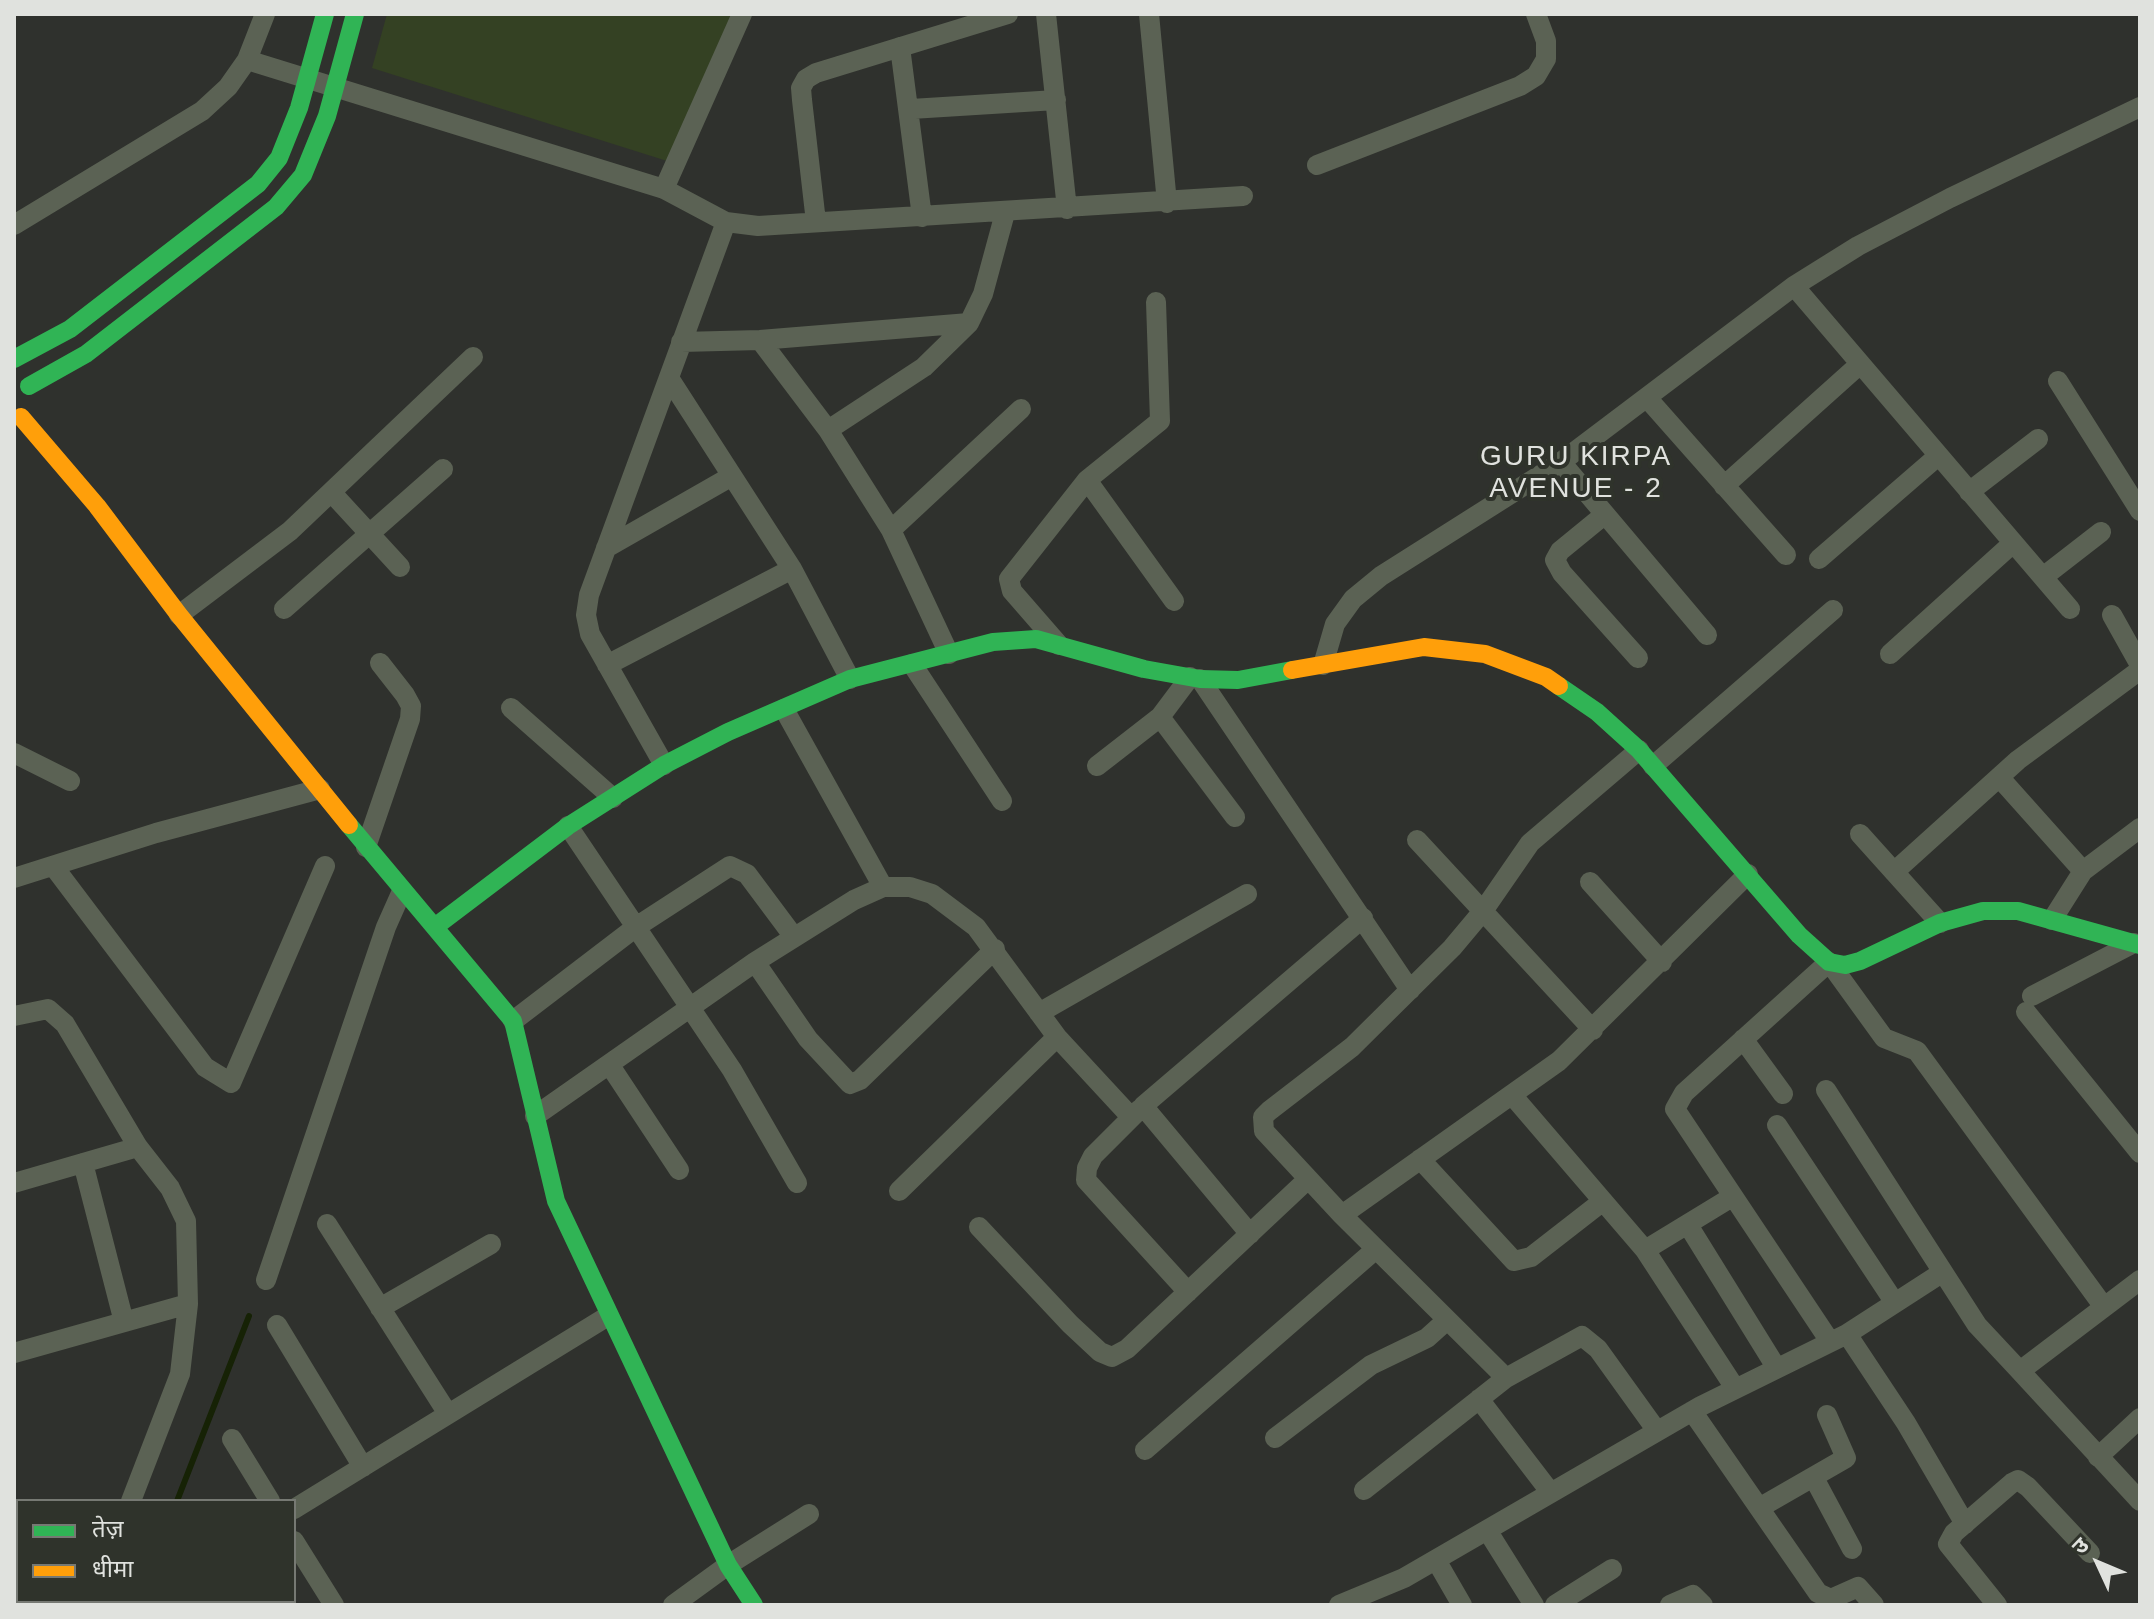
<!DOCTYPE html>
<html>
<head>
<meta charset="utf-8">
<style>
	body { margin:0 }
	#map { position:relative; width:2154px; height:1619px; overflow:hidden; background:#2f312d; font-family:Arial,"Noto Sans Devanagari",sans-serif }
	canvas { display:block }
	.frame { position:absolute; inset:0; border:16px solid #e0e2de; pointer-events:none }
	.legend { position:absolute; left:16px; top:1499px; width:280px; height:104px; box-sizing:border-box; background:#2f332b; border:2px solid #767973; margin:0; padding:10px 14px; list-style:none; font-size:24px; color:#e0e2de }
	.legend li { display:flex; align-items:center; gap:16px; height:40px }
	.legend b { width:40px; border:2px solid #767973 }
	.north { position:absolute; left:2058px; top:1523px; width:80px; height:80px; -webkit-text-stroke:6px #2f332b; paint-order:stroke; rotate:314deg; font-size:22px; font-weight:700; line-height:32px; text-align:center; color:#e0e2de }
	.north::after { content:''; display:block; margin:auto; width:28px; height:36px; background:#e0e2de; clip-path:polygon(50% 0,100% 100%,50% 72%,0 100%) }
</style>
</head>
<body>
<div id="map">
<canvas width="2154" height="1619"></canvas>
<div class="frame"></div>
<ul class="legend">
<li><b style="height:10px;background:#30b455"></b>तेज़</li>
<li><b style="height:10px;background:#ff9f0a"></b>धीमा</li>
</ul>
<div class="north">उ</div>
</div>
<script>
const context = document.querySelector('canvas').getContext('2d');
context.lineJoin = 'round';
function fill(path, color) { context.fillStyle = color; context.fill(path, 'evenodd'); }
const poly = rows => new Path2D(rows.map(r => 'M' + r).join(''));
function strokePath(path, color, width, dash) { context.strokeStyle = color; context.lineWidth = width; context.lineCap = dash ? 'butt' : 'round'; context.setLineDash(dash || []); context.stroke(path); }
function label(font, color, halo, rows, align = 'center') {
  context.font = font + ' Arial,sans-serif'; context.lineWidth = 8; context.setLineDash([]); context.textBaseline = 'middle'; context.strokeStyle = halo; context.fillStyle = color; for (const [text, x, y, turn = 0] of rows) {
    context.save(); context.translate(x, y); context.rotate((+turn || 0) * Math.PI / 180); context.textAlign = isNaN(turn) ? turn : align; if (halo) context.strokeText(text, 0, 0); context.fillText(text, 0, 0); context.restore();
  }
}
const green = poly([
	[387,14,745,14,683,166,372,68]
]);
const stream = poly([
	[177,1501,249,1316],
	[137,1605,138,1601]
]);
const street = poly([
	[1046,14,1067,209],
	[1149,14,1167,203],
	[900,47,922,217],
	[247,60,664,189,726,222],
	[911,109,1056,100],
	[1317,165,1520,86,1536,76,1546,59,1546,41,1536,14],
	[664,189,742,14],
	[816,222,802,100,801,88,806,79,816,73,1008,14],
	[14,225,202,111,228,87,247,60,265,14],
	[1794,286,2070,609],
	[760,340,828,430,924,367,969,323],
	[681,342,760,340,969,323,983,294,1005,213],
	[669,378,792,569,850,679],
	[2058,381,2140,511],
	[1648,399,1786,555],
	[828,430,891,530,949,654],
	[1561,462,1707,635],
	[1087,480,1174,601],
	[1724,486,1859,365],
	[1969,492,2038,439],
	[332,493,400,567],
	[1604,515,1560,551,1555,560,1562,573,1638,658],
	[891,530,1021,409],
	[606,548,732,476],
	[1819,559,1938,456],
	[2043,577,2101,532],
	[284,609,443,469],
	[179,615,290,531,473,357],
	[2112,615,2140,665],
	[1059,645,1012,591,1009,579,1087,480,1160,421,1156,302],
	[1890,654,2013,543],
	[912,664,1002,801],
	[607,665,792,569],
	[1323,665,1335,624,1353,599,1381,576,1561,462,1794,286,1858,246,1950,198,2140,107],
	[1200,679,1410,990],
	[511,708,613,798],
	[1160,717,1235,817],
	[1639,750,1530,843,1483,911,1452,948,1352,1047,1269,1111,1263,1117,1264,1131,1342,1215,1559,1061,1748,874],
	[14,753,70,781],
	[664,765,590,634,586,615,589,595,726,222,758,226,1243,196],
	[1097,766,1160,717,1190,677],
	[1653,766,1833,610],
	[1999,777,2083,871],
	[568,826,732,1070,797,1183],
	[1860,834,1940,923],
	[1417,840,1593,1030],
	[366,847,410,719,411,706,405,695,380,663],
	[54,867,205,1067,231,1083,325,866],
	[1894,872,2018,760,2140,670],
	[14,878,156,833,320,789],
	[1590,882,1662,962],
	[883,887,910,887,932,894,976,927,1057,1037,1131,1117],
	[2052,920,2083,871,2140,828],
	[755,962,808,1039,850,1084,860,1080,995,949],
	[2032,996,2134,943],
	[2026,1012,2140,1153],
	[1039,1013,1247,894],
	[14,1016,48,1009,65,1024,138,1147,170,1188,186,1221,188,1304,180,1374,131,1501],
	[513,1021,636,927,730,866,747,874,794,937],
	[1743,1039,1783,1094],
	[609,1064,679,1170],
	[1826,1090,1977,1325,2020,1371],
	[1512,1095,1645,1250,1735,1388],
	[1140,1109,1093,1156,1087,1168,1086,1180,1188,1292],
	[535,1116,755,962,854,900,883,887,784,709],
	[1777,1125,1895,1303],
	[1420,1159,1514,1261,1531,1257,1603,1201],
	[83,1163,124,1322],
	[14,1183,138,1147],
	[899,1191,1057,1037],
	[1342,1215,1506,1378,1364,1490],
	[327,1224,448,1414],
	[1688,1225,1776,1367],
	[979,1227,1070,1324,1100,1352,1112,1357,1127,1349,1307,1180],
	[1250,1234,1143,1106,1363,918],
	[1645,1250,1732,1197],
	[266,1280,386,927,402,891],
	[2140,1280,2020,1371,2140,1501],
	[380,1308,491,1244],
	[277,1325,363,1467],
	[1847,1334,1906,1423,1965,1524],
	[1829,1340,1675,1109,1684,1093,1829,962,1884,1038,1917,1051,2104,1307],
	[14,1353,188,1304],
	[1506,1378,1582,1336,1598,1349,1657,1431],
	[1479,1399,1551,1493],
	[1692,1411,1818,1593,1831,1599,1858,1587,1874,1605],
	[1275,1438,1371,1365,1427,1338,1447,1320],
	[232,1439,270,1501],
	[1145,1450,1376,1249],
	[2098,1457,2140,1418],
	[1814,1478,1852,1549],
	[1759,1508,1846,1458,1827,1415],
	[294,1509,608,1316],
	[1487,1530,1534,1605],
	[294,1541,334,1605],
	[1436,1560,1462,1605],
	[253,1601,256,1605],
	[92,1605,93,1601],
	[165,1605,166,1601],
	[673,1605,728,1565,809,1514],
	[1339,1605,1404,1578,1701,1406,1847,1334,1943,1272],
	[1555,1605,1612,1569],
	[1670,1605,1693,1595,1703,1605],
	[1997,1605,1948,1544,1954,1533,2012,1483,2018,1480,2028,1487,2090,1553]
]);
const fast = poly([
	[14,359,70,329,258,184,279,158,299,108,325,14],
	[29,386,86,354,276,207,303,175,327,116,355,14],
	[1559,686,1597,712,1639,750,1799,935,1829,962,1845,965,1860,961,1940,923,1983,911,2018,911,2140,945],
	[349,825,513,1021,556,1201,728,1565,754,1605],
	[436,926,568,826,664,765,728,732,850,679,993,642,1036,639,1144,669,1200,679,1238,680,1292,670]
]);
const slow = poly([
	[21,417,97,506,179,615,349,825],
	[1292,670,1424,647,1485,654,1546,677,1559,686]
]);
const neighbourhoodNames = [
	["GURU KIRPA",1576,457],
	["AVENUE - 2",1576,489]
];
fill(green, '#344123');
strokePath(stream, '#162205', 6);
strokePath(street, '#5b6254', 20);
strokePath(fast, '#30b455', 18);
strokePath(slow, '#ff9f0a', 18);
context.letterSpacing = '2px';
label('28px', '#e0e2de', '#2f332b', neighbourhoodNames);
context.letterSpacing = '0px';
</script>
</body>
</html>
